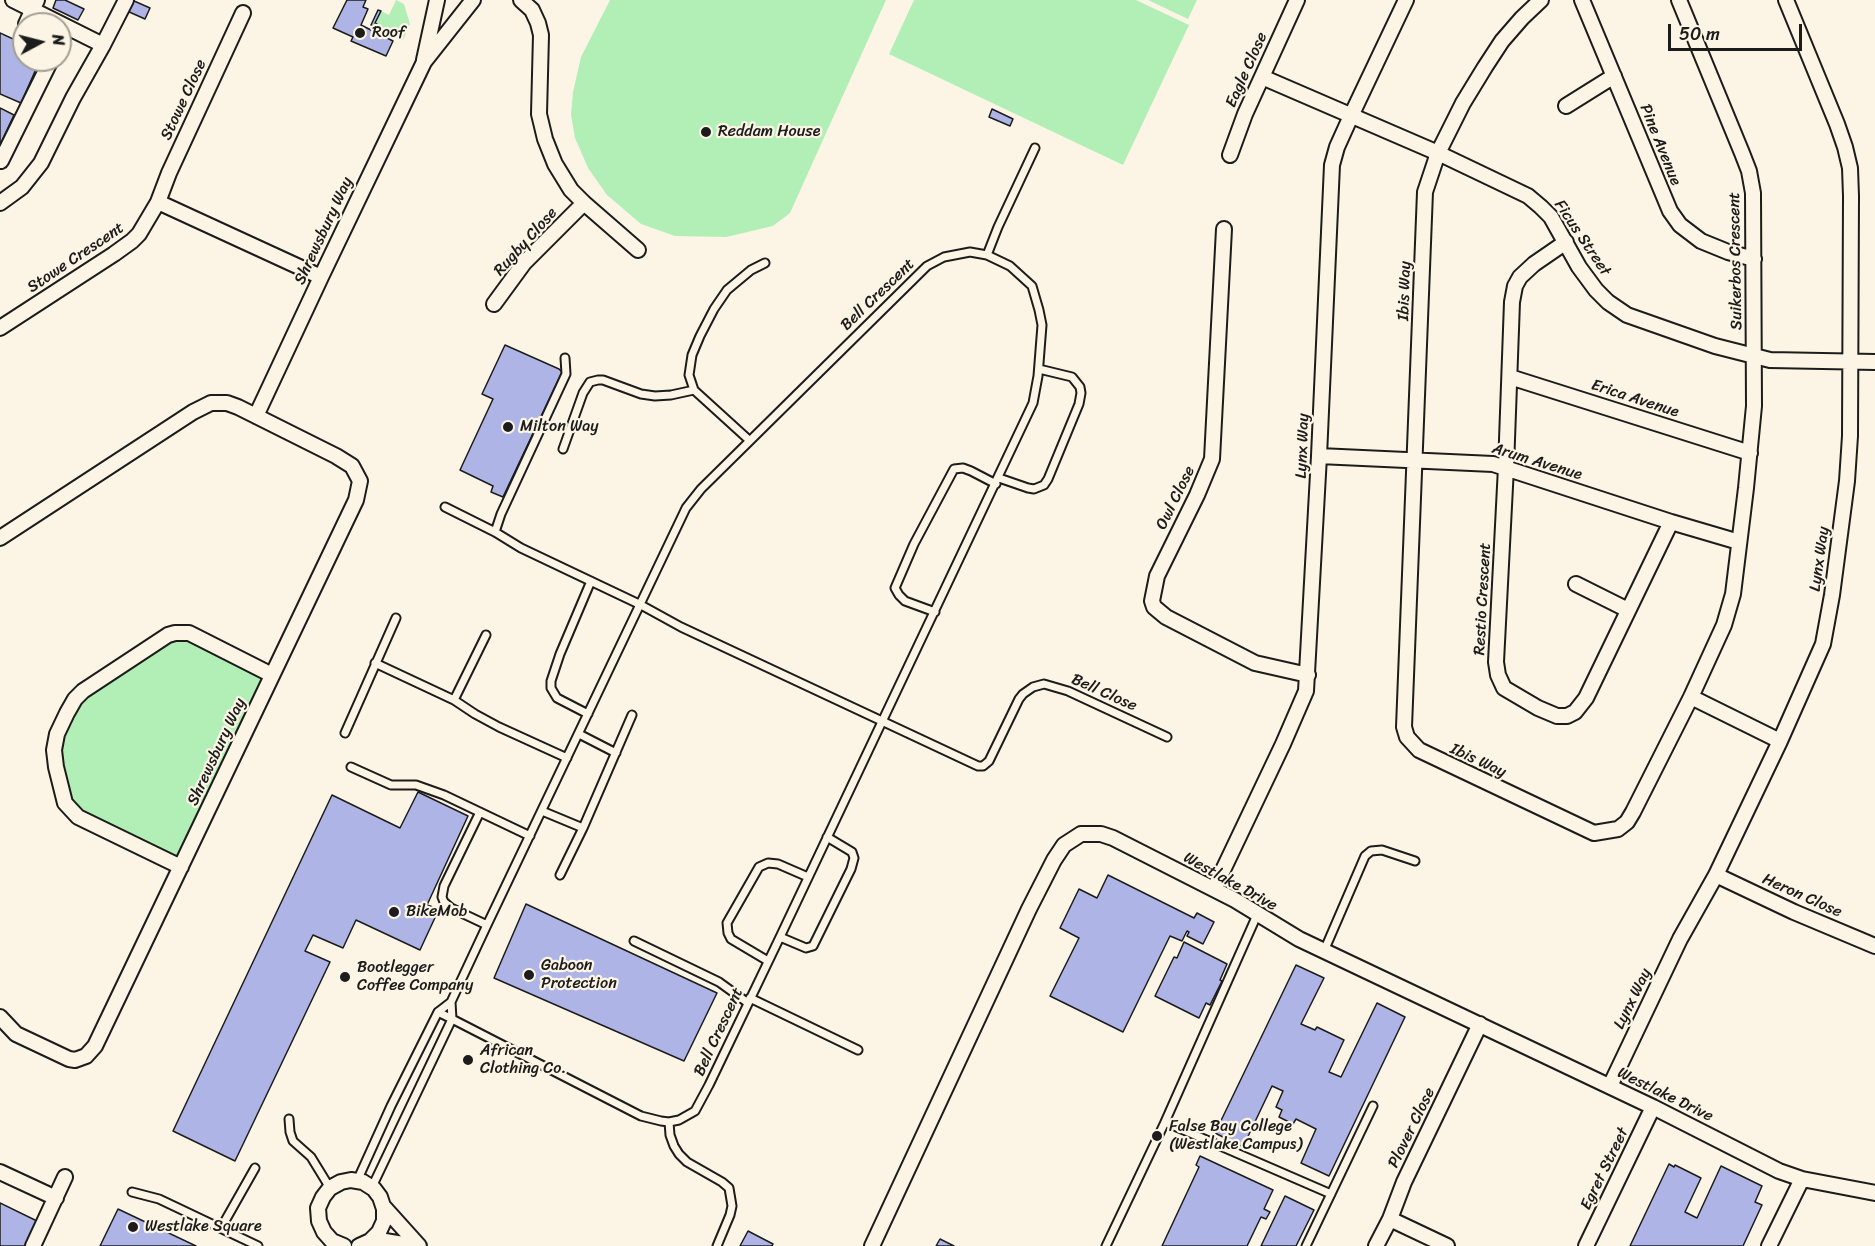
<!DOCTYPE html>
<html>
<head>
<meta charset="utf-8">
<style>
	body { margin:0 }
	#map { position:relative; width:1875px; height:1246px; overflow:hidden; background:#fcf5e5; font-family:Sriracha,sans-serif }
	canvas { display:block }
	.north { position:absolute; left:12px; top:12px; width:60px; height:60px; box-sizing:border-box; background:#fcf5e5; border:2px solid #a29e95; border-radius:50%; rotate:83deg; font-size:16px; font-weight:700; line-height:24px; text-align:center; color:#1c1c1c }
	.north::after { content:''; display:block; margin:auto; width:21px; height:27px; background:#1c1c1c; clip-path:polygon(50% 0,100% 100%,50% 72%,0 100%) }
	.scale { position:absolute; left:1668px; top:24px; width:134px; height:27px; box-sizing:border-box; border:3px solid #1c1c1c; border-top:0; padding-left:8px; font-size:18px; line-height:21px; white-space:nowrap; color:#1c1c1c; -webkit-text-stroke:4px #fcf5e5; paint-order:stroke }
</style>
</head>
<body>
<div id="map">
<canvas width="1875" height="1246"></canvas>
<div class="north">N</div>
<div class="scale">50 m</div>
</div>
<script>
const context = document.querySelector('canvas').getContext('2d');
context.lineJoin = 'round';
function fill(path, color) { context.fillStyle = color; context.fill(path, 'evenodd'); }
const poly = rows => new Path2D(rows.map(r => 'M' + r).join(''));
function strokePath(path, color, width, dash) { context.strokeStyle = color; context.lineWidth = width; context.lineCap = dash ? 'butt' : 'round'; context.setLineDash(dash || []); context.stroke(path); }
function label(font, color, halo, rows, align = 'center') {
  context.font = font + ' Sriracha,sans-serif'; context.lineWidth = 4.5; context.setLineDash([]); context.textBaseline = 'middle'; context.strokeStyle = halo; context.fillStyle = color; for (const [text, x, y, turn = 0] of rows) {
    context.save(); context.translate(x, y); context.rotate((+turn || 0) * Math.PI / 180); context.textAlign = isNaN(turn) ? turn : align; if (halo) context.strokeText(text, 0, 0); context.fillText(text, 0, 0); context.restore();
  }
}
const green = poly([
	[396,0,404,4,410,24,403,40,396,34,394,35,381,30,382,27,375,23,381,11,389,15],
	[610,0,886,0,790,213,773,226,726,237,675,236,641,224,607,195,588,168,575,138,571,115,573,92,581,57],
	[914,0,1136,0,1189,25,1123,165,889,54],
	[1148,0,1197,0,1188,19],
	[175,633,272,675,181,867,65,803,57,734,75,699]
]);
const building = poly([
	[56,0,65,0,84,9,78,20,53,8,56,0],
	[132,0,150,8,145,19,127,11,132,0],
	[347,0,366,0,363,7,368,9,361,25,393,41,386,56,351,41,353,37,333,28,347,0],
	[378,10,381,11,375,23,382,27,381,30,371,25,378,10],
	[0,33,24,44,24,60,40,60,21,103,0,94,0,33],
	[60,35,69,39,63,50,60,49,60,35],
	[0,108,14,115,0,145,0,108],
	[992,109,1013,119,1010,126,989,117,992,109],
	[505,345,559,369,562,372,503,497,491,492,493,486,460,470,493,399,482,394,505,345],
	[418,792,468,816,427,905,439,909,420,950,356,920,343,948,313,935,305,951,330,962,235,1161,173,1131,332,795,400,828,418,792],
	[1108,875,1194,918,1197,913,1214,922,1203,944,1187,936,1189,932,1187,931,1182,941,1170,936,1123,1032,1050,996,1079,938,1060,928,1079,889,1097,898,1108,875],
	[526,904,717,993,684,1061,494,978,526,904],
	[1184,942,1227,964,1220,980,1222,981,1210,1005,1206,1003,1199,1018,1155,996,1174,957,1177,958,1184,942],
	[1296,965,1324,978,1301,1024,1315,1030,1317,1027,1344,1040,1329,1072,1341,1077,1377,1003,1405,1017,1329,1176,1301,1163,1316,1129,1296,1119,1293,1124,1279,1117,1282,1110,1276,1107,1283,1091,1272,1086,1243,1147,1215,1133,1296,965],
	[1200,1156,1273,1190,1264,1209,1270,1212,1266,1219,1261,1217,1247,1246,1162,1246,1199,1167,1196,1165,1200,1156],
	[1669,1164,1674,1167,1675,1165,1701,1178,1685,1212,1697,1218,1721,1166,1762,1186,1755,1202,1762,1205,1743,1246,1630,1246,1669,1164],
	[1285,1196,1314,1210,1296,1246,1261,1246,1285,1196],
	[0,1203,37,1221,25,1246,0,1246,0,1203],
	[118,1209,196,1246,100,1246,118,1209],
	[748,1231,773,1244,772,1246,740,1246,748,1231],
	[940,1239,954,1246,936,1246,940,1239]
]);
const service = poly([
	[987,255,998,227,1035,148],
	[749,440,694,390,689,375,692,355,700,336,714,309,727,290,751,270,765,263],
	[563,449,583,393,590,382,598,380,603,380,641,394,655,396,671,395,694,390],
	[999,478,1028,488,1034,489,1044,485,1048,479,1079,404,1081,393,1080,387,1072,377,1039,369],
	[445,507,495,532,521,548,641,605,681,627,978,766,983,766,989,761,1019,699,1023,694,1033,687,1044,684,1068,691,1167,737],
	[495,532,501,514,566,374,565,358],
	[935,612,905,601,899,595,895,588,914,544,954,469,963,468,971,471,996,484],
	[375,663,454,700,475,714,499,727,567,758],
	[454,700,486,635],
	[588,714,557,698,551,688,551,681,560,654,591,581],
	[345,733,396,618],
	[579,734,616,753],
	[351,767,391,785,416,785,444,795,530,836],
	[542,811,583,828],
	[480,812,444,886,442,897,444,902,451,908,487,925],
	[560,875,583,828,632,715],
	[780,937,806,948,813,946,851,869,854,858,852,852,827,837],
	[634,941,719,982,748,1003],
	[1324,951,1365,856,1371,851,1382,850,1415,861],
	[768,961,731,939,728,933,727,923,759,867,768,863,778,864,808,877],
	[750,998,858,1050],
	[289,1119,290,1132,293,1141,311,1157,330,1188],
	[669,1122,670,1135,674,1146,679,1154,687,1162,722,1182,729,1188,732,1206,730,1215,717,1246],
	[1165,1122,1331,1194],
	[357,1181,391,1106,438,1012,451,1002],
	[372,1187,452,1019,451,1002,487,925,686,508,701,489,927,266,944,257,970,252,987,255,1010,266,1032,286,1039,310,1042,325,1038,376,1033,403,780,937,709,1085,695,1111,679,1120,669,1122,661,1121,641,1116,452,1019,438,1012],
	[132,1192,159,1199,258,1246],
	[221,1228,255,1168],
	[1106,1246,1165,1122,1257,915],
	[1306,1246,1373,1106]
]);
const minor = poly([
	[13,0,103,45],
	[521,0,532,10,538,23,541,35,539,114,545,139,555,164,571,190,584,203,638,250],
	[1541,0,1522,18,1502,41,1485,67,1463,103,1438,153,1425,192,1404,727,1407,737,1419,750,1594,833,1618,829,1627,822,1633,812,1691,697,1724,625,1733,594,1746,488,1754,406,1753,193,1749,171,1742,153,1679,0],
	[1582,0,1670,211,1680,225,1701,241,1728,252,1754,259],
	[26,24,37,0],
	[424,60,437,0],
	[1262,77,1438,153,1528,196,1541,207,1551,217,1579,267,1596,290,1608,302,1627,315,1715,346,1770,360,1875,362],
	[1566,106,1614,76],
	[1230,155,1245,114,1297,0],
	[1,161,51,60],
	[158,202,321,277],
	[0,203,22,187,41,163,73,98,103,45,126,0],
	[1224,229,1212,459,1197,495,1157,576,1152,601,1154,607,1166,617,1255,663,1308,675],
	[1566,242,1534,264,1520,277,1515,286,1512,302,1506,467,1496,662,1498,675,1504,688,1538,708,1557,716,1567,716,1575,712,1586,698,1671,522],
	[494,304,524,263,584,203],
	[0,328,114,254,132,241,139,234,158,202,169,173,243,13],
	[1510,377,1750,453],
	[256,416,321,277,424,62,473,0],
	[1319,456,1493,464,1671,522,1739,542],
	[0,538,193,412,211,403,227,403,238,407,336,456,352,466,360,481,356,500,95,1046,86,1056,75,1060,69,1059,16,1034,0,1017],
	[1576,584,1628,610],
	[1691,697,1780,741],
	[181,867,78,817,65,803,56,767,54,750,57,734,67,713,75,699,83,691,168,635,175,633,189,633,199,638,272,675],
	[1716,875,1794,912,1875,946],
	[1214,889,1283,744,1306,691,1319,456,1332,165,1337,147,1351,116,1406,0],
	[1610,1086,1680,939,1716,875,1780,741,1823,644,1832,595,1847,481,1850,436,1851,196,1850,168,1845,147,1837,124,1786,0],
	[0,1172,56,1198],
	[383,1206,419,1246],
	[1390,1219,1447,1246],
	[373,1239,415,1246],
	[33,1246,65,1177],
	[344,1246,332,1241,324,1232,319,1221,318,1208,323,1197,330,1188,341,1182,351,1180,363,1182,374,1189,380,1197,384,1209,384,1221,379,1232,370,1241,359,1246],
	[872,1246,1029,909,1054,860,1064,845,1081,834,1101,834,1113,838,1235,900,1299,939,1653,1107,1779,1171,1802,1179,1875,1193],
	[1376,1246,1390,1219,1404,1182,1480,1024],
	[1586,1246,1653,1107],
	[1769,1246,1802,1179]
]);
const markers = [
	[360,33,6,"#1c1c1c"],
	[706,132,6,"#1c1c1c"],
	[508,427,6,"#1c1c1c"],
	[394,912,6,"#1c1c1c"],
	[529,975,6,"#1c1c1c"],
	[345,977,6,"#1c1c1c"],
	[468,1060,6,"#1c1c1c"],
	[1157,1136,6,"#1c1c1c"],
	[133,1227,6,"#1c1c1c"]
];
const poiNames = [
	["Roof",372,33],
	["Reddam House",718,132],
	["Milton Way",520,427],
	["BikeMob",406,912],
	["Gaboon",541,966],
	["Protection",541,984],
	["Bootlegger",357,968],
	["Coffee Company",357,986],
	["African",480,1051],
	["Clothing Co.",480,1069],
	["False Bay College",1169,1127],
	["(Westlake Campus)",1169,1145],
	["Westlake Square",145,1227]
];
const streetNames = [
	["Eagle Close",1247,70,-66],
	["Stowe Close",184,100,-65],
	["Pine Avenue",1660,145,68],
	["Shrewsbury Way",324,231,-65],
	["Ficus Street",1582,238,56],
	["Rugby Close",526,242,-48],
	["Stowe Crescent",76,258,-34],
	["Suikerbos Crescent",1736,261,-91],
	["Ibis Way",1405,291,-88],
	["Bell Crescent",878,295,-44],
	["Erica Avenue",1635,399,18],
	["Lynx Way",1303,446,-88],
	["Arum Avenue",1537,462,17],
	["Owl Close",1176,498,-64],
	["Lynx Way",1820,559,-82],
	["Restio Crescent",1483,599,-87],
	["Bell Close",1104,693,24],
	["Shrewsbury Way",217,752,-65],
	["Ibis Way",1478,761,25],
	["Westlake Drive",1230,882,29],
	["Heron Close",1802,896,24],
	["Lynx Way",1633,999,-64],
	["Bell Crescent",719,1032,-65],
	["Westlake Drive",1665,1095,26],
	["Plover Close",1412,1128,-64],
	["Egret Street",1605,1169,-64]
];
fill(green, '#b2efb6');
fill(building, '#aeb5e6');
strokePath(building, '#1c1c1c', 1.5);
strokePath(service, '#1c1c1c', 11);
strokePath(minor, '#1c1c1c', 18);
strokePath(service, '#fcf5e5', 7);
strokePath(minor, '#fcf5e5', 14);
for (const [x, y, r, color] of markers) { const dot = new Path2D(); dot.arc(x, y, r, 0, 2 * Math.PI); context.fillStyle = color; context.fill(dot); strokePath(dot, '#fcf5e5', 2); }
label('16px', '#1c1c1c', '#fcf5e5', poiNames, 'left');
label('16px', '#1c1c1c', '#fcf5e5', streetNames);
</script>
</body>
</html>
